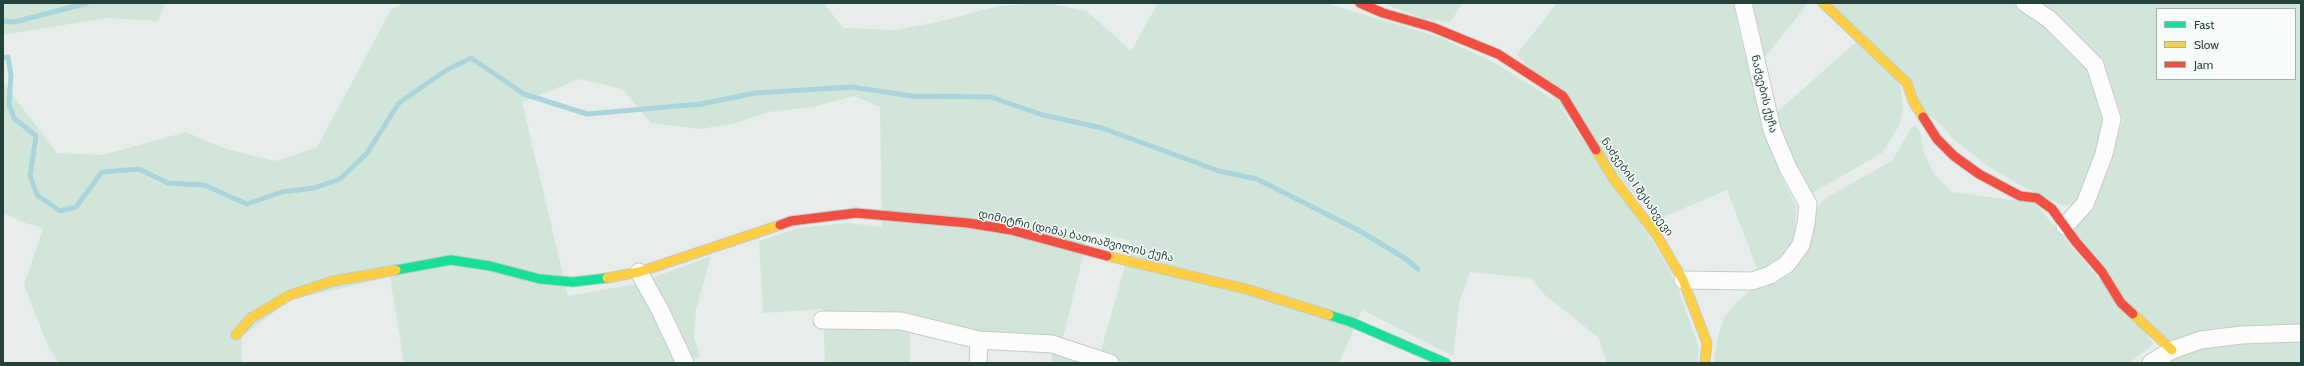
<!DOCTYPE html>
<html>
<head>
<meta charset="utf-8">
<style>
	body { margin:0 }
	#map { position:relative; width:2304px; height:366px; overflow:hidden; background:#e8edeb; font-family:Cabin,sans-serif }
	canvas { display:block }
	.frame { position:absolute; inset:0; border:4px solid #24423a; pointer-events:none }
	.legend { position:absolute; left:2156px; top:8px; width:140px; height:72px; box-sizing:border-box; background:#f7fbf9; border:1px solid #a3b1ad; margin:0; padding:5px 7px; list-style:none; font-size:12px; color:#24423a }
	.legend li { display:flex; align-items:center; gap:8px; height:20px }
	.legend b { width:20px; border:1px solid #a3b1ad }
</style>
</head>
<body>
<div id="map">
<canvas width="2304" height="366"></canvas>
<div class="frame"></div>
<ul class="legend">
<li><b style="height:5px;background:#16e098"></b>Fast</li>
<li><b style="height:5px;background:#ffcf43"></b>Slow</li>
<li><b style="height:5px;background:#f24e42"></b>Jam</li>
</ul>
</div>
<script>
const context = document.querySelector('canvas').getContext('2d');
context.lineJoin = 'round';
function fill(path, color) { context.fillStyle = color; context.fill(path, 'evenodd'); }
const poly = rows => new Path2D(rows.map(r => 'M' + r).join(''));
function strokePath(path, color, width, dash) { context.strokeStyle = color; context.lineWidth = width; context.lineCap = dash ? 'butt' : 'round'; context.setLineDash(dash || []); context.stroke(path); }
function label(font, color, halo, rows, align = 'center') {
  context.font = font + ' Cabin,"Noto Sans Georgian",sans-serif'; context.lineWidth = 3; context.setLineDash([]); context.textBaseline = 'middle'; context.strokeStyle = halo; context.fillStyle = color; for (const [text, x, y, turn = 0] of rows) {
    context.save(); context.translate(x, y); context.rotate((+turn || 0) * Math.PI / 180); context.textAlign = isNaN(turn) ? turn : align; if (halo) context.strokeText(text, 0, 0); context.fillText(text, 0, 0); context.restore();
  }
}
const green = poly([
	[3,3,165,3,158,21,107,18,3,35],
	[403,3,824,3,843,28,895,30,938,22,998,6,1046,3,1087,11,1131,51,1158,3,1325,3,1442,38,1495,63,1557,102,1652,240,1676,282,1699,348,1698,363,1607,363,1598,337,1545,295,1530,278,1470,272,1460,300,1453,356,1362,310,1339,363,1126,363,1100,354,1132,241,1089,231,1063,338,979,332,910,315,910,363,825,363,823,309,763,313,759,241,799,228,848,223,882,227,880,107,854,96,813,107,768,112,736,123,700,129,651,123,622,89,579,79,522,102,568,296,636,284,711,256,696,310,694,337,700,357,679,360,680,363,404,363,390,277,290,300,242,337,242,363,59,363,48,346,24,285,43,228,25,223,3,213,3,82,57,153,103,155,186,132,226,149,276,161,317,147,391,10],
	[1382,3,1463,3,1450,22,1424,19],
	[1557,3,1734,3,1739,33,1761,116,1780,173,1796,206,1795,235,1787,251,1772,265,1758,271,1727,190,1656,220,1517,54],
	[1750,3,1808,3,1761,62],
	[1832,3,2014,3,2042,22,2090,69,2106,118,2098,154,2080,196,2072,205,2062,205,2018,184,1991,168,1953,139,1941,124,1926,114],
	[2037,3,2301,3,2301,327,2214,331,2169,340,2126,301,2071,228,2090,208,2123,120,2103,64],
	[2157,9,2295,9,2295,79,2157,79],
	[1856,42,1900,83,1903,107,1899,126,1882,153,1814,192,1806,193,1775,114],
	[1915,125,1920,131,1924,153,1934,174,1952,192,2035,203,2154,344,2129,363,1714,363,1718,335,1725,316,1738,301,1753,288,1789,275,1803,258,1811,243,1814,214,1819,205,1826,198,1892,161,1911,128],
	[2301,333,2301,363,2151,363,2172,350],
	[1053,350,1091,363,1051,363]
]);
const stream = poly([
	[3,21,15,22,87,3],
	[3,58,8,57,11,75,9,104,14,118,36,136,30,176,37,195,60,211,76,207,102,172,139,169,168,183,204,185,247,204,282,192,314,188,340,179,367,153,399,103,445,71,471,58,524,94,587,114,701,104,755,93,852,87,912,96,991,97,1043,115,1102,128,1219,171,1257,179,1360,231,1406,259,1418,269]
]);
const street = poly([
	[2025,3,2049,19,2095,65,2112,119,2104,154,2085,204,2065,226],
	[639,272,660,310,685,363],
	[1683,280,1752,281,1770,275,1787,264,1801,245,1806,224,1808,204,1788,168,1772,130,1743,3],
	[822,320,901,321,979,340],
	[978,363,979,340,1052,344,1110,363],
	[2151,363,2172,350,2201,340,2241,335,2301,333]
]);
const fast = poly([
	[396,270,451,260,490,266,540,279,573,282,607,278],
	[1329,315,1351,322,1446,363]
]);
const slow = poly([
	[1823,3,1907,83,1913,101,1923,117],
	[1596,150,1613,178,1656,234,1683,280,1707,343,1705,363],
	[1107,256,1246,289,1329,315],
	[607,278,639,272,780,225],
	[2133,314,2172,350],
	[236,335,251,318,290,295,333,281,396,270]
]);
const jam = poly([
	[1360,3,1383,13,1432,27,1498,54,1563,96,1596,150],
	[1923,117,1937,139,1954,156,1979,174,2020,196,2037,198,2052,209,2076,242,2102,272,2121,303,2133,314],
	[780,225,791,221,856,213,968,223,1011,230,1107,256]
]);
const streetNames = [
	["ნაძვების ქუჩა",1764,94,76],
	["ნაძვების I შესახვევი",1637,187,55],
	["დიმიტრი (დიმა) ბათიაშვილის ქუჩა",1076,236,13]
];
fill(green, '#d1e6d8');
strokePath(stream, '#a9d4db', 5);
strokePath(street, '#c5cac8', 19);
strokePath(fast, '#c3cbc8', 11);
strokePath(slow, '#c3cbc8', 11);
strokePath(jam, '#c3cbc8', 11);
strokePath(street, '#fcfcfc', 17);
strokePath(fast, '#16e098', 9);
strokePath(slow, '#ffcf43', 9);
strokePath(jam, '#f24e42', 9);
label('11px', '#24423a', '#f7fbf9', streetNames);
</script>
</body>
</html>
